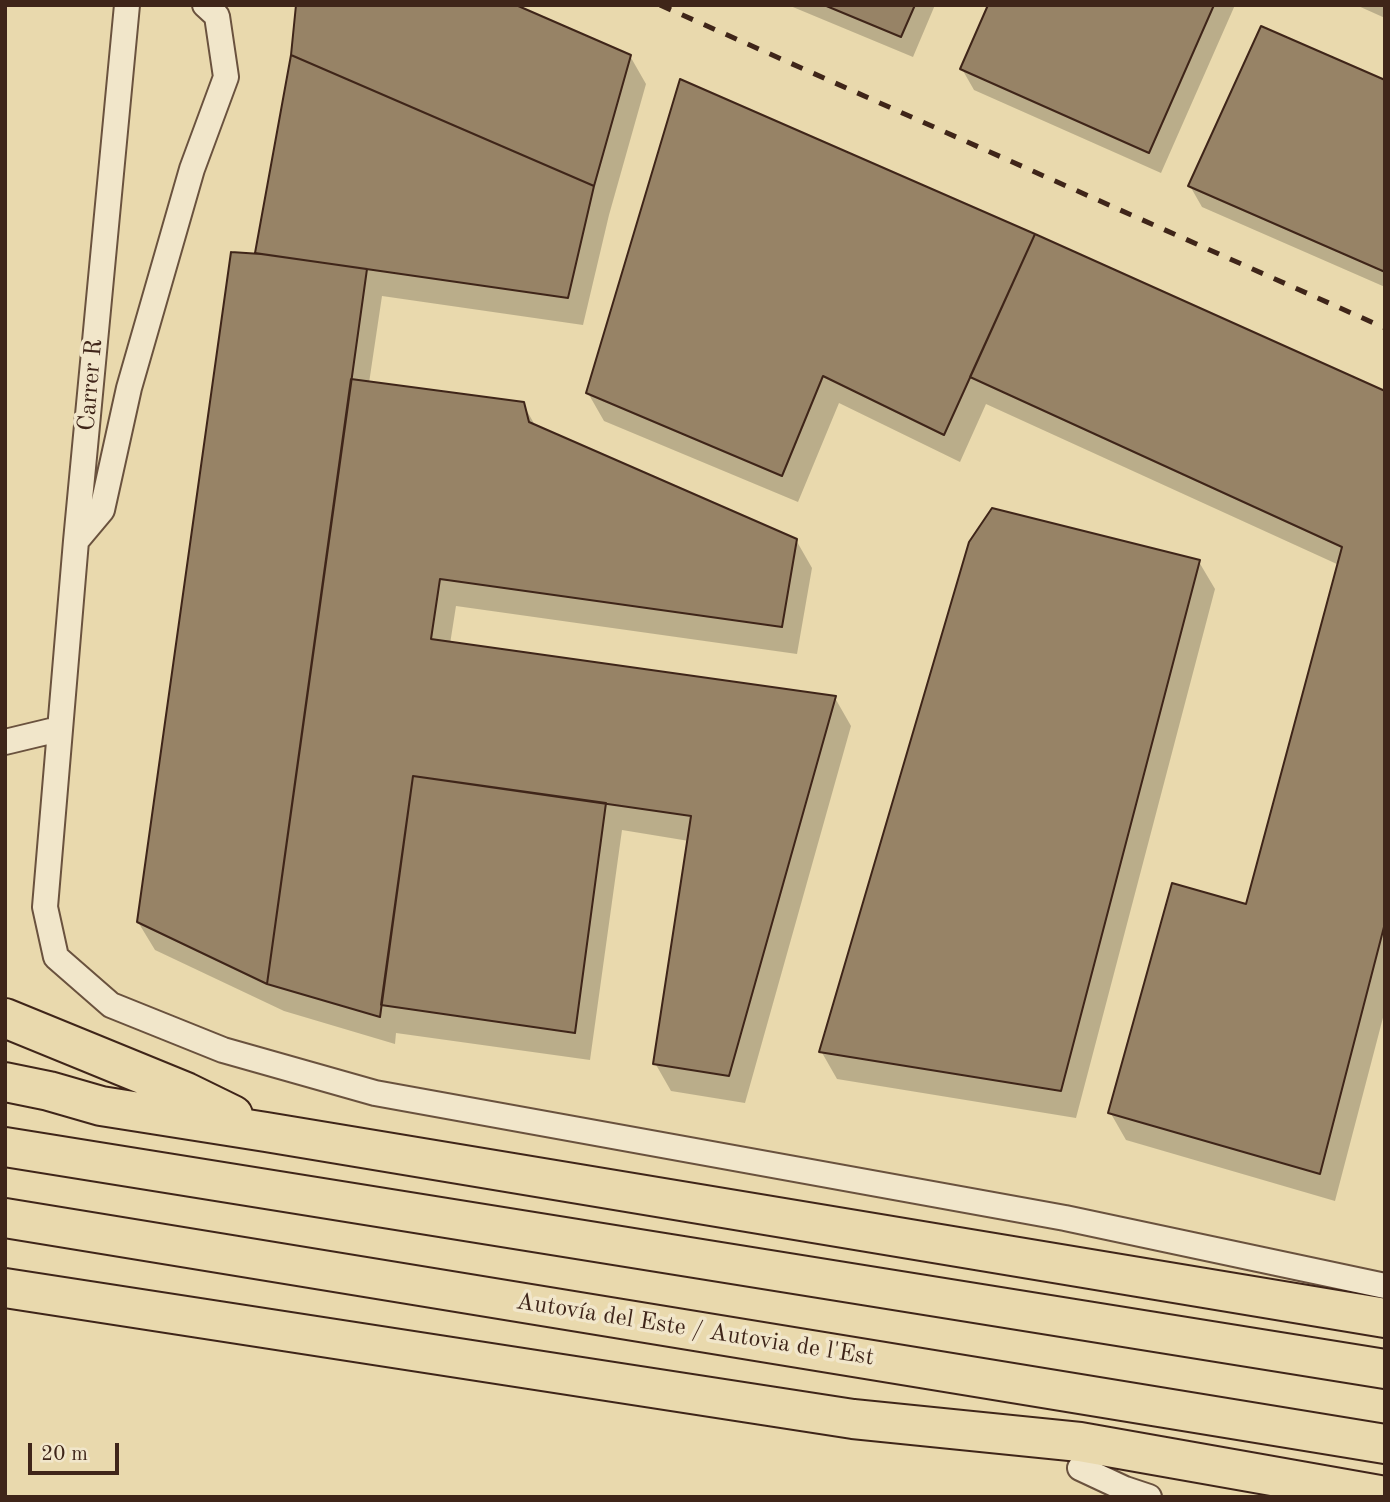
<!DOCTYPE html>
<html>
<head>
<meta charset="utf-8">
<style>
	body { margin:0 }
	#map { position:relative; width:1390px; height:1502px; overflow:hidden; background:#e9d9ad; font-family:"Old Standard TT",serif }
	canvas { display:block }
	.frame { position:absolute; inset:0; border:7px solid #3f2519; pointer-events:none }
	.scale { position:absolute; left:28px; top:1443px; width:91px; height:32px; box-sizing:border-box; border:4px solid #3f2519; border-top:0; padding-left:9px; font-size:21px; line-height:24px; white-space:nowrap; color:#3f2519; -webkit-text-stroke:5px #f1e6ca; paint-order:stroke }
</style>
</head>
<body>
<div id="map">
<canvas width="1390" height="1502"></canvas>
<div class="frame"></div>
<div class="scale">20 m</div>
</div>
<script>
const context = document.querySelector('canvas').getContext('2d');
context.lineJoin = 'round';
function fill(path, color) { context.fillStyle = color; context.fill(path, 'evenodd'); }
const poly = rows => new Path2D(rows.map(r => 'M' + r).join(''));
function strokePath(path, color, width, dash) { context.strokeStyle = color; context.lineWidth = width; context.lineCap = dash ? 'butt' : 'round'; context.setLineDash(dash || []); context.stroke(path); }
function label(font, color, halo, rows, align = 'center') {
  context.font = font + ' "Old Standard TT",serif'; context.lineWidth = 7; context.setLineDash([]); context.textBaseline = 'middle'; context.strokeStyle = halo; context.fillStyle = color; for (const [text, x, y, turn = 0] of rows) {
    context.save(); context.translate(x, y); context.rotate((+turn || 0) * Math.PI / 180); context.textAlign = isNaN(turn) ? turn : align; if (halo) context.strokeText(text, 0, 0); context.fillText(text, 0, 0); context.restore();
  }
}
const shadow = poly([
	[788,5,935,5,913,57],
	[990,5,1235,5,1161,173,974,90,962,69],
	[1356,5,1385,5,1385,18],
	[292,55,630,56,646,84,609,215,583,325,382,296,369,383,523,404,536,427,796,540,812,568,797,654,456,606,450,644,835,698,851,726,745,1103,671,1091,655,1063,689,841,622,830,590,1060,396,1033,395,1044,284,1011,155,950,138,922],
	[681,82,1385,393,1385,1010,1335,1201,1126,1140,1110,1112,1247,906,1339,565,986,404,960,462,839,403,798,502,604,421,588,393],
	[1385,82,1385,287,1202,207,1190,186],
	[1199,562,1215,589,1076,1118,837,1079,821,1051]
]);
const building = poly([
	[296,5,516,5,631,55,594,186,291,55,296,5],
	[824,5,915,5,901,37,824,5],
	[988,5,1214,5,1149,153,960,69,988,5],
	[1261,26,1385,80,1385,272,1188,186,1261,26],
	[291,55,594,186,568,298,255,253,291,55],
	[680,79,1035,234,944,435,823,376,782,476,586,393,680,79],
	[1035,234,1385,391,1385,923,1320,1174,1108,1113,1172,883,1246,904,1342,547,970,377,1035,234],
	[231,252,261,254,367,269,267,984,137,922,231,252],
	[351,379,524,402,529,422,797,539,782,627,440,579,431,639,836,696,729,1076,653,1064,691,816,413,776,380,1017,267,984,351,379],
	[992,508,1200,560,1061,1091,819,1052,969,542,992,508],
	[413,776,606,803,575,1033,381,1005,413,776]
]);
const minor = poly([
	[127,5,76,541,45,907,56,957,111,1005,223,1050,375,1093,1065,1218,1385,1286],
	[76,541,102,510,129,388,192,169,226,77,217,16,205,5],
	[5,742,59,729],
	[1080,1468,1125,1489,1149,1497]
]);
const motorway = poly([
	[5,1018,186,1092,233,1115],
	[5,1082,49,1091,101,1106,266,1132,1385,1318],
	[5,1147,1385,1369],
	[5,1218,1385,1444],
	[5,1288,853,1419,1080,1442,1385,1496]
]);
const rail = poly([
	[660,5,1385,328]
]);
const streetNames = [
	["Carrer R",91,385,-85],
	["Autovía del Este / Autovia de l'Est",695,1330,9]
];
fill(shadow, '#0003');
fill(building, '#978366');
strokePath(building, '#3f2519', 2);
strokePath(minor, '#6a523e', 28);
strokePath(motorway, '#3f2519', 42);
strokePath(minor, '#f1e6ca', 24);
strokePath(motorway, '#e9d9ad', 38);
strokePath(rail, '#3f2519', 5, [12, 12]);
label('24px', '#3f2519', '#f1e6ca', streetNames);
</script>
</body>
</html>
